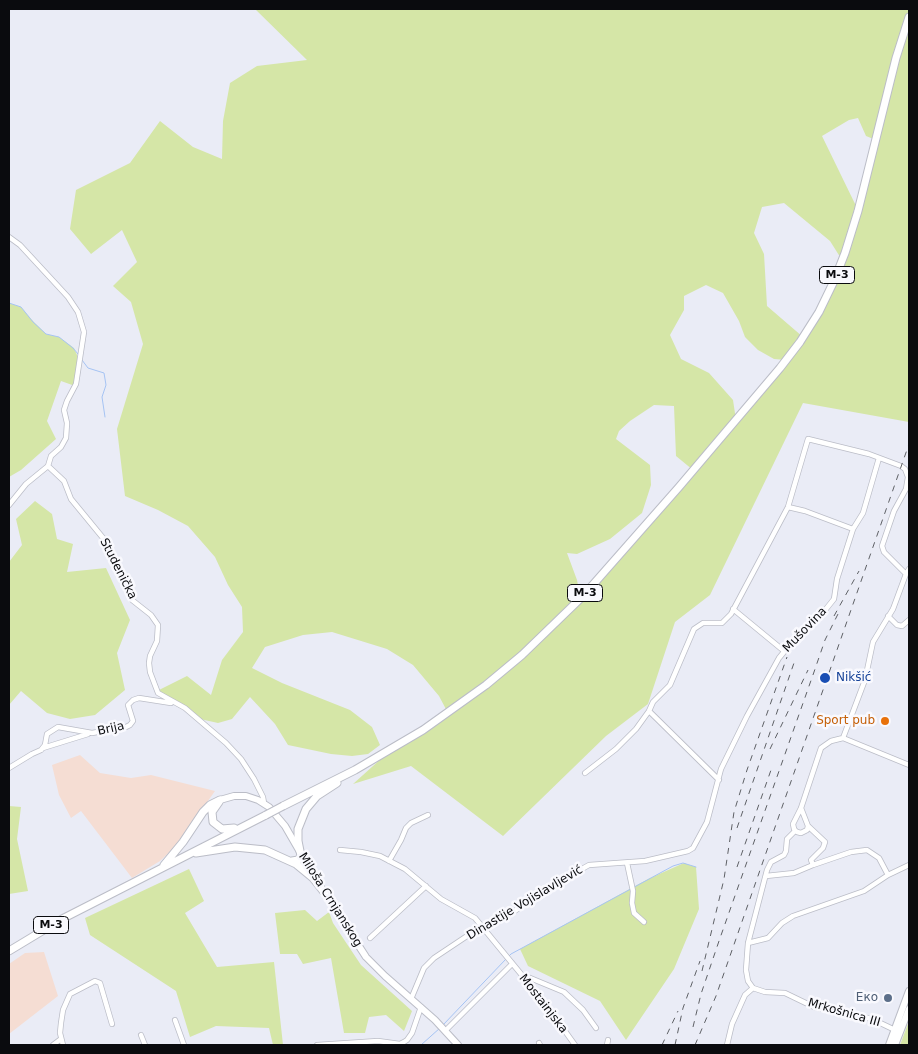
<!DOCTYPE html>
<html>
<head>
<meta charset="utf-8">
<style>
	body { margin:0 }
	#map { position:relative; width:918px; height:1054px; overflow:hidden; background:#eaecf6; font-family:"DejaVu Sans",sans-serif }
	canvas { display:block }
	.frame { position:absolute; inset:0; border:10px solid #0a0b0e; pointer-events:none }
</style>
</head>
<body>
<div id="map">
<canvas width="918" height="1054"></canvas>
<div class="frame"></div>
</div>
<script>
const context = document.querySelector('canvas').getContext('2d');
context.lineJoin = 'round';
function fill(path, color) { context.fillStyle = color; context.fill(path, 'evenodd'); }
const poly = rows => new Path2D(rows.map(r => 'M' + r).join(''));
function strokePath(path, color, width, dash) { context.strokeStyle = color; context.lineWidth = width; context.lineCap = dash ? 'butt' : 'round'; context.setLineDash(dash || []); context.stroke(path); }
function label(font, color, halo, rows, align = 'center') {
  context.font = font + ' "DejaVu Sans",sans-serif'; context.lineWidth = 5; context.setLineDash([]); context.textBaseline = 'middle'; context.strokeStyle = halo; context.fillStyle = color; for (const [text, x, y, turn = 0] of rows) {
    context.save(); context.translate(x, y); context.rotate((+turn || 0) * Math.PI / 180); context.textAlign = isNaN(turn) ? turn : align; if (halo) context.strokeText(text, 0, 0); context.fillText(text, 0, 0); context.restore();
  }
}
const industrial = poly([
	[80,755,100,773,131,778,151,775,215,791,177,845,160,861,132,878,81,811,71,818,59,795,52,765],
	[44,952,58,996,9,1034,9,964,25,953]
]);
const green = poly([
	[255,9,909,9,909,422,803,403,710,595,675,622,648,704,606,736,503,836,411,766,353,784,393,748,448,713,439,696,413,665,387,649,332,632,303,635,265,647,252,668,282,683,350,710,372,727,380,745,368,754,352,756,331,754,288,745,275,724,250,697,232,719,218,723,200,719,157,691,187,676,211,695,222,660,243,632,242,607,228,585,215,557,188,526,158,510,125,496,117,429,143,344,131,302,113,286,137,262,122,230,91,254,70,229,76,190,130,163,160,121,193,147,222,159,223,121,230,83,257,66,307,60],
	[858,118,866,136,876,140,858,210,822,136,849,120],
	[784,203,830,241,842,260,803,337,767,306,764,254,754,233,762,207],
	[706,285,723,293,739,321,745,337,758,350,774,359,786,360,736,420,733,400,709,373,681,359,670,335,684,310,684,296],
	[654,405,674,406,676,456,693,470,580,596,577,580,567,553,577,554,610,539,642,513,651,485,650,465,616,439,619,431,630,421],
	[9,303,21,307,32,320,46,334,59,337,74,348,80,362,75,386,61,381,47,421,56,439,21,470,9,477],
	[35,501,52,514,57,539,73,544,67,572,106,568,130,620,117,653,125,690,95,715,70,719,47,713,21,691,9,705,9,562,22,545,16,519],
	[9,806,21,807,17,839,28,891,9,894],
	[684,863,696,867,699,909,674,969,626,1040,600,1001,528,966,520,949,648,879],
	[189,869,204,901,185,913,217,967,274,962,283,1045,273,1045,269,1028,216,1026,190,1037,176,991,90,935,85,918],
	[305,910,317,921,329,912,333,923,361,965,412,1011,404,1031,386,1015,369,1017,365,1033,344,1033,331,958,303,964,297,954,280,954,275,913],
	[909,1021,909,1045,900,1045]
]);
const stream = poly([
	[9,303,21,307,33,322,46,334,59,337,73,348,78,354],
	[82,360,88,368,104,373,106,385,102,397,105,417],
	[509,956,511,954,673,866,683,863,696,867],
	[443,1025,506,959],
	[421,1045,440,1028]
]);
const street = poly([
	[9,237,20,245,68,297,78,312,84,332,76,384,67,401,64,410,67,423,66,438,61,447,51,456,48,466,64,481,71,499,108,544,122,581,132,600,151,615,158,625,157,641,150,656,149,663,150,672,158,693,185,708,226,743,241,759,254,779,263,797,264,803],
	[9,505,26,484,48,466],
	[788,507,805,511,853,529],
	[733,609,784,651],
	[888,616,897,625,902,626,909,620],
	[649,711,719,780],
	[843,738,865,680,873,642,893,609,906,574,909,569],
	[843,738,909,765],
	[43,748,88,734],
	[9,768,32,754,41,750,45,745,47,734,58,727,92,733,126,727,130,725,133,721,128,705,133,700,139,698,171,703],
	[585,773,616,749,636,729,649,711,653,702,670,685,694,629,703,623,722,623,731,614,788,507,808,439,869,454,901,466,905,469,908,477,906,489,894,511,882,546,884,552,906,574],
	[801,808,808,826,825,842,823,848,811,860,813,865,851,852,867,850,879,858,888,875],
	[808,826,807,830,801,833,797,832,794,829,793,824,801,808,821,748,831,741,843,738],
	[795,831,787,839,786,851,784,855,771,862,767,870,748,943,746,970,748,981,753,988,765,992,785,993,814,1007,822,1009,832,1007,874,1020,895,1030],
	[340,850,361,852,380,856,405,869,441,899,475,918,544,1002,575,1045],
	[389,861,401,840,406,828,411,823,428,815],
	[627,863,633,891,632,903,634,913,644,922],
	[766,876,794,873,813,865],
	[370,938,426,886],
	[748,943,768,938,782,923,793,916,864,891,888,875,909,865],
	[523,975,564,992,583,1010,596,1028],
	[411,999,424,968,434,958,482,926,510,914,557,883,589,865,645,861,688,851,693,848,707,822,721,769,747,716,779,658,797,636,826,609,834,599,837,579,853,529,863,513,879,458],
	[175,1020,184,1045],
	[445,1031,512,964],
	[141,1035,145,1045],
	[539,1043,540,1045],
	[53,1045,61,1039],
	[63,1045,60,1033,61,1023,63,1010,70,994,95,981,100,983,112,1024],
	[317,1045,378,1041,400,1044,404,1042,407,1040,412,1033,421,1007],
	[607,1045,608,1040],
	[727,1045,732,1024,745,995,753,988]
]);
const secondary = poly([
	[220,800,234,796,246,796,258,800,269,807,285,826,315,878],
	[322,889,366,957,385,976,435,1020,458,1045],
	[889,1045,909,991],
	[895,1045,909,1009]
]);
const primary = poly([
	[219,802,212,812,213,822,222,829,234,828],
	[283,806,355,770,423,730,486,685,522,655,583,596,679,487,780,368,800,342,819,312,834,281,845,253,858,211,896,58,909,17],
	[196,853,235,847,265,850,296,864,313,878,324,892],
	[292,861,298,860,301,856,298,841,298,829,306,809,317,796,337,783],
	[164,865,183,842,203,812,210,805,220,800],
	[9,951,62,919,266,815]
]);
const rail = poly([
	[834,616,859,571],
	[770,749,808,670],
	[737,828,795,660],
	[737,867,771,770],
	[702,971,724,879,734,812,747,770,787,657],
	[693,1027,701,994,719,941,814,672,825,640,840,610],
	[662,1045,678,1011],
	[675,1045,683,1008,700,961],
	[695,1045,716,996,909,444]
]);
const primaryBridge = poly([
	[266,815,283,806]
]);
const markers = [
	[825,678,6,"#1a4fb4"],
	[885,721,5,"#e8710a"],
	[888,998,5,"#5c6f8a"]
];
const shields = [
	[837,275,35],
	[585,593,35],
	[51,925,35]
];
const shieldNames = [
	["M-3",837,275],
	["M-3",585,593],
	["M-3",51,925]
];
const streetNames = [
	["Studenička",118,569,63],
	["Mušovina",805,630,-46],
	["Brija",111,729,-13],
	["Miloša Crnjanskog",330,900,58],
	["Dinastije Vojislavljević",525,903,-31],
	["Mostainjska",543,1004,52],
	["Mrkošnica III",844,1013,16]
];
const transitNames = [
	["Nikšić",836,678]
];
const foodNames = [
	["Sport pub",875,721]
];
const serviceNames = [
	["Еко",878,998]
];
fill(industrial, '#f5ddd3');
fill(green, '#d5e6a7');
strokePath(stream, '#a5c3f3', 1);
strokePath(street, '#bbbdc7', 6);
strokePath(secondary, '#bbbdc7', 8);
strokePath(primary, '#bbbdc7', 9);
strokePath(street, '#fff', 4.5);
strokePath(secondary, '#fff', 6);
strokePath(primary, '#fff', 7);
strokePath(rail, '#5e6065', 1, [6, 6]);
strokePath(primaryBridge, '#bbbdc7', 9, []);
strokePath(primaryBridge, '#fff', 7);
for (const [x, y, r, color] of markers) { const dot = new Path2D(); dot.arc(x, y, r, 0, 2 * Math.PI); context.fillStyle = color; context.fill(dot); strokePath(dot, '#f9f9fe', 2); }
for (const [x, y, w] of shields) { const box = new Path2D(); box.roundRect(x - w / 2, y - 8.5, w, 17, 4); context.fillStyle = '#f9f9fe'; context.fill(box); strokePath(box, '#0a0b0e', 1); }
label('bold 11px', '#0a0b0e', null, shieldNames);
label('12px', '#0a0b0e', '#f9f9fe', streetNames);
label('12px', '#164399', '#f9f9fe', transitNames, 'left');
label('12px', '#c56008', '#f9f9fe', foodNames, 'right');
label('12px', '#4e5e75', '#f9f9fe', serviceNames, 'right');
</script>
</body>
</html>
